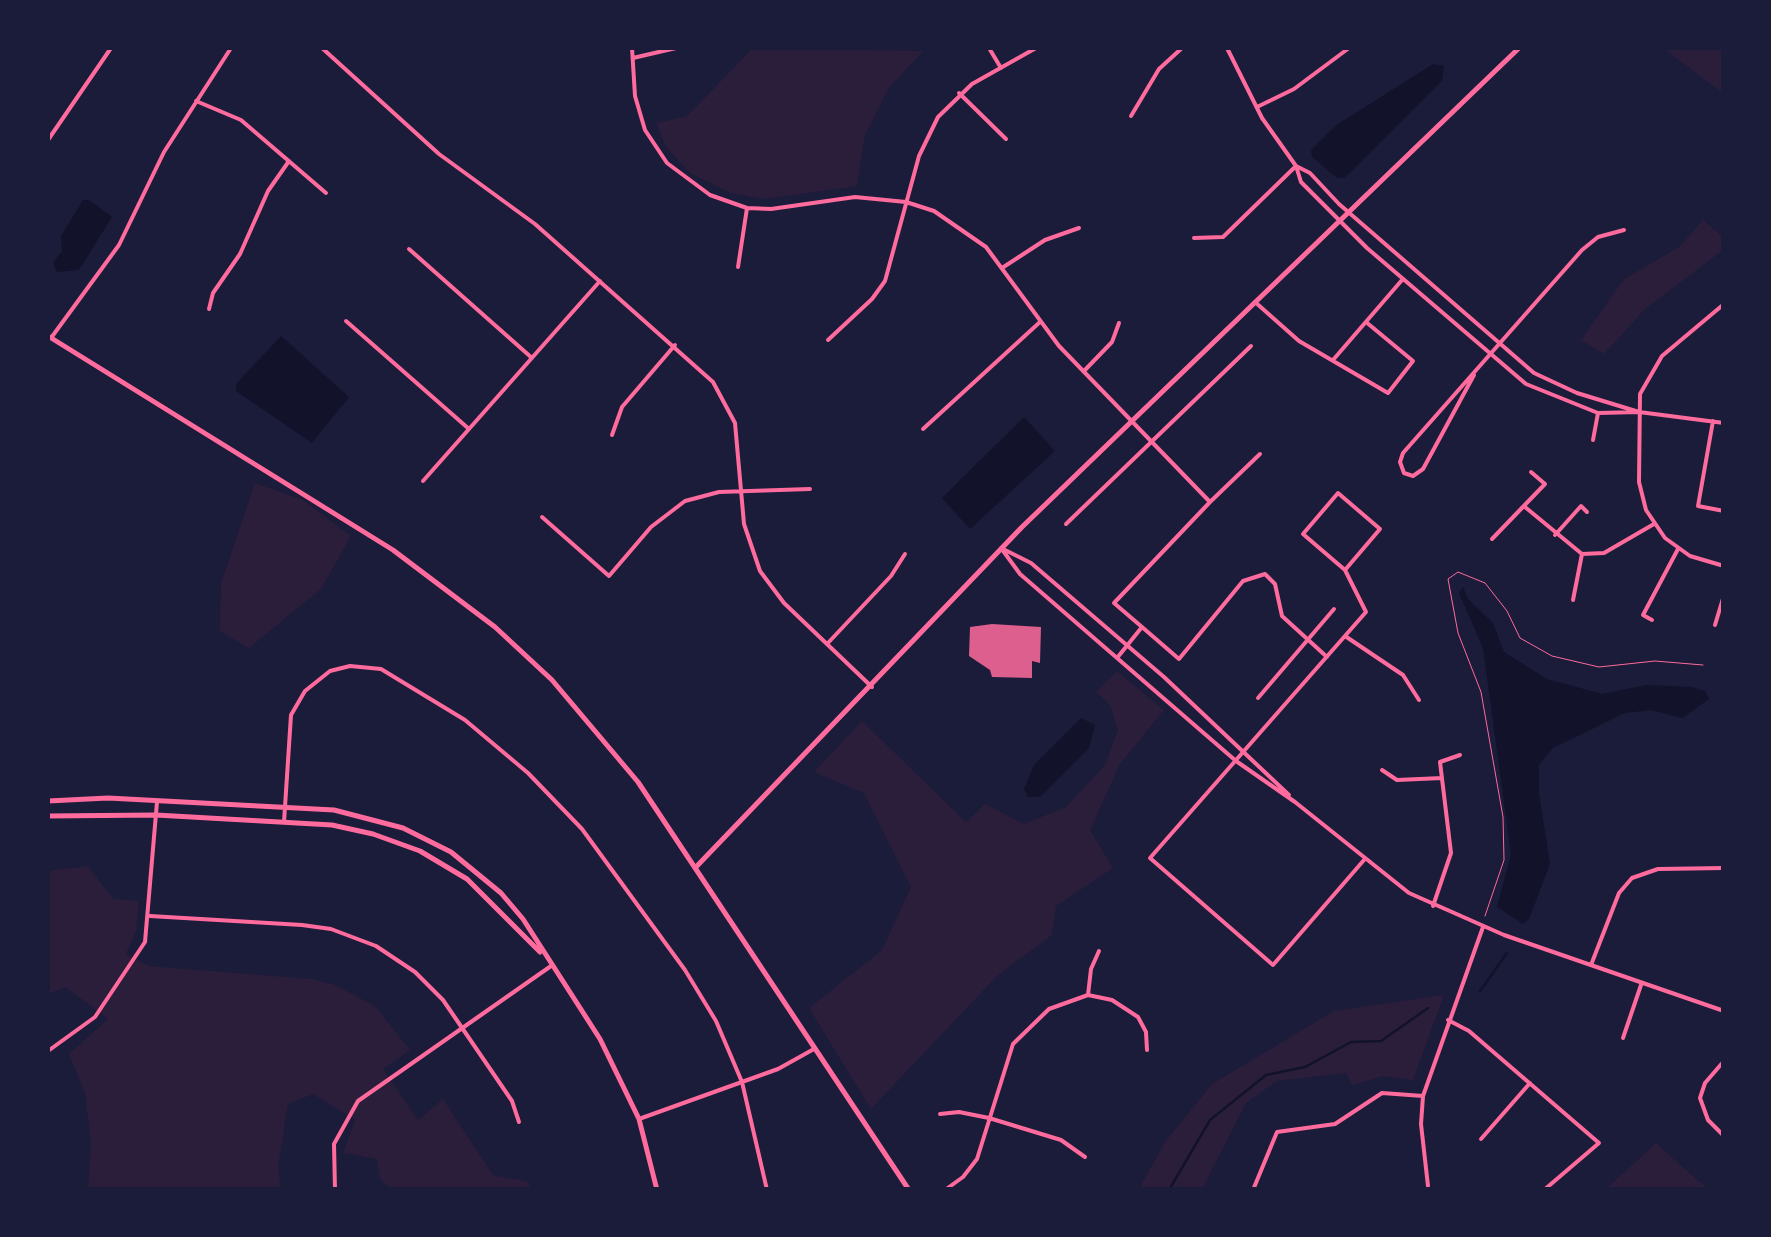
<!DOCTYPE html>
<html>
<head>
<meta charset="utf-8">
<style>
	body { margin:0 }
	#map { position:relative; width:1771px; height:1237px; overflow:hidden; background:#1b1b3a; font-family:"Sofia Sans Condensed",sans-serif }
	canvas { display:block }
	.frame { position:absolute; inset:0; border:50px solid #1b1b3a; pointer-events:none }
</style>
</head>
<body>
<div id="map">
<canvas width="1771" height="1237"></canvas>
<div class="frame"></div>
</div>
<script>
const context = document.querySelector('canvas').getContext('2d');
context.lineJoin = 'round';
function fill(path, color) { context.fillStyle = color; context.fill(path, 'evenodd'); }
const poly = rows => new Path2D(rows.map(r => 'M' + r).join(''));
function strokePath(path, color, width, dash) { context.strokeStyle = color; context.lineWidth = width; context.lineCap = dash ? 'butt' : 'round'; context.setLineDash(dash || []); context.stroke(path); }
const green = poly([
	[753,48,923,51,889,88,865,135,857,186,764,199,730,193,690,173,666,147,656,123,687,116],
	[1663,48,1723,48,1723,93],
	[1703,220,1723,237,1723,250,1645,309,1604,354,1581,340,1624,279,1679,247],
	[255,483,303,500,351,536,321,589,249,648,220,631,221,583],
	[1117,671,1164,710,1120,764,1090,830,1113,868,1056,906,1052,935,997,976,871,1109,809,1008,882,950,911,887,864,793,814,772,862,721,966,822,985,804,1024,824,1066,807,1105,765,1118,730,1110,705,1096,692],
	[88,866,113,899,139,901,136,931,126,954,148,966,311,979,333,984,375,1006,410,1050,383,1069,418,1120,443,1099,494,1176,527,1181,531,1189,391,1189,380,1179,377,1159,343,1153,355,1120,313,1094,288,1104,278,1167,281,1189,88,1189,91,1142,85,1093,69,1054,108,1019,65,987,48,994,48,871],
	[1444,995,1413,1080,1383,1076,1352,1085,1346,1073,1277,1081,1246,1103,1202,1189,1139,1189,1165,1142,1212,1084,1334,1011],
	[1656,1143,1686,1170,1708,1189,1606,1189]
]);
const water = poly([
	[1433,64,1444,66,1442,81,1345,178,1337,178,1312,157,1311,150,1335,126],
	[83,200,89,200,112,217,79,270,57,272,53,263,62,251,61,236],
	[281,336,349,397,312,443,236,391,236,384],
	[1024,417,1055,451,970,529,942,498],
	[1463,587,1468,599,1493,623,1504,652,1547,679,1602,694,1646,685,1692,687,1705,691,1709,699,1682,718,1651,710,1625,713,1553,748,1545,757,1539,765,1539,793,1550,864,1529,919,1523,924,1497,907,1511,854,1483,648,1459,593],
	[1081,718,1095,725,1089,748,1040,797,1028,797,1024,789,1034,765]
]);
const stream = poly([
	[1480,991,1507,953],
	[1169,1190,1210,1120,1266,1075,1305,1067,1351,1042,1381,1041,1428,1008]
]);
const building = poly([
	[992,624,1041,627,1040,663,1032,661,1032,678,992,677,990,670,969,656,970,627]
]);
const path = poly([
	[1485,916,1504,860,1503,817,1481,692,1458,633,1448,579,1458,572,1485,583,1507,611,1520,638,1552,656,1599,667,1655,661,1703,665]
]);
const minor = poly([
	[322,48,439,154,535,224,713,382,735,423,744,524,760,571,784,603,872,687],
	[632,48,635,96,645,130,667,163,710,195,747,208,771,209,855,197,906,202,934,211,986,247,1059,346,1210,502,1114,603,1142,627,1179,659,1243,581,1265,574,1275,584,1282,616,1327,657],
	[989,48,1001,68],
	[1227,48,1262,118,1296,166,1310,173,1339,204,1534,373,1577,393,1639,412],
	[633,58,676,48],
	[959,93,1006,139],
	[196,101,241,120,326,193],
	[1257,107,1294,89,1349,48],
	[1131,116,1159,69,1182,48],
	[48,140,111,48],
	[1296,166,1301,182,1367,248,1526,384,1598,413,1639,412,1724,423],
	[1194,238,1223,237,1296,166],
	[409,249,532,358],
	[738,267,747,208],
	[1002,268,1045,240,1079,228],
	[1255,302,1299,341,1388,393,1413,361,1366,322],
	[1724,304,1662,356,1640,394,1639,482,1646,510,1665,538,1690,556,1724,566],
	[209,309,213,293,240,254,268,191,289,161],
	[346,321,469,429],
	[51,338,119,245,164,152,231,48],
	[828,340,872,299,885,281,919,156,938,117,972,84,1036,48],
	[1333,360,1402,280],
	[1084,371,1112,342,1119,323],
	[1474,375,1423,469,1413,476,1404,473,1400,462,1403,453,1582,250,1598,237,1624,230],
	[1713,421,1698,506,1724,511],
	[923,429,1040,322],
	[612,435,622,407,675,345],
	[1593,440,1598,413],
	[423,481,600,281],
	[1210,502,1260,454],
	[1525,507,1582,554,1604,553,1654,524],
	[542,517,609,576,651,527,685,501,719,492,810,489],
	[1066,524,1251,346],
	[1555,535,1581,506,1587,512],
	[1492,539,1545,484,1531,472],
	[1001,548,1020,574,1236,761,1295,802,1409,893,1504,935,1724,1011],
	[1005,550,1031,563,1164,677,1289,795],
	[1345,570,1380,529,1338,493,1303,534,1345,570,1366,612,1150,858,1273,965,1364,860],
	[1573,600,1582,554],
	[1652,620,1643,615,1678,549],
	[1715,625,1724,595],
	[1345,636,1403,675,1419,700],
	[827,644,891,576,905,554],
	[1117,658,1142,627],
	[1258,698,1334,609],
	[1382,770,1397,780,1442,778],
	[284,822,291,715,305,691,330,671,350,666,381,669,465,720,528,773,582,829,685,970,716,1021,742,1082,767,1190],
	[1433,906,1451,853,1440,762,1460,755],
	[150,916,302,925,331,929,376,946,415,972,443,1000,512,1101,519,1122],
	[1591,965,1619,893,1632,878,1658,869,1724,868],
	[1088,995,1091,969,1099,951],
	[1448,1020,1469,1031,1599,1143,1544,1190],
	[1623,1038,1641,985],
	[48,1051,95,1017,145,942,157,802],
	[1724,1061,1705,1083,1700,1098,1708,1120,1724,1136],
	[940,1114,959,1112,989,1118,1061,1140,1085,1157],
	[639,1119,778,1069,814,1049],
	[1481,1139,1530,1083],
	[1428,1186,1421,1124,1423,1096,1483,927],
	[335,1190,334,1144,358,1101,551,966],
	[945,1190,963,1177,977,1159,1013,1044,1049,1009,1088,995,1112,1000,1138,1017,1146,1032,1147,1050],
	[1253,1190,1277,1132,1335,1124,1382,1093,1423,1096]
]);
const tertiary = poly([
	[48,801,108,798,334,810,403,828,451,852,501,893,523,919,600,1039,639,1119,657,1190],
	[48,816,156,815,332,825,373,834,420,851,467,879,540,952],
	[696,867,1022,527,1519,48]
]);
const secondary = poly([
	[48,336,393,550,495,627,552,680,638,782,909,1190]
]);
fill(green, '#2a1e3b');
fill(water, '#12122b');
strokePath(stream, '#12122b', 2.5);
fill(building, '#dd5f8e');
strokePath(path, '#ff6b9d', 1);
strokePath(minor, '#ff6b9d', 4);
strokePath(tertiary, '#ff6b9d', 5);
strokePath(secondary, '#ff6b9d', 5);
</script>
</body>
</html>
